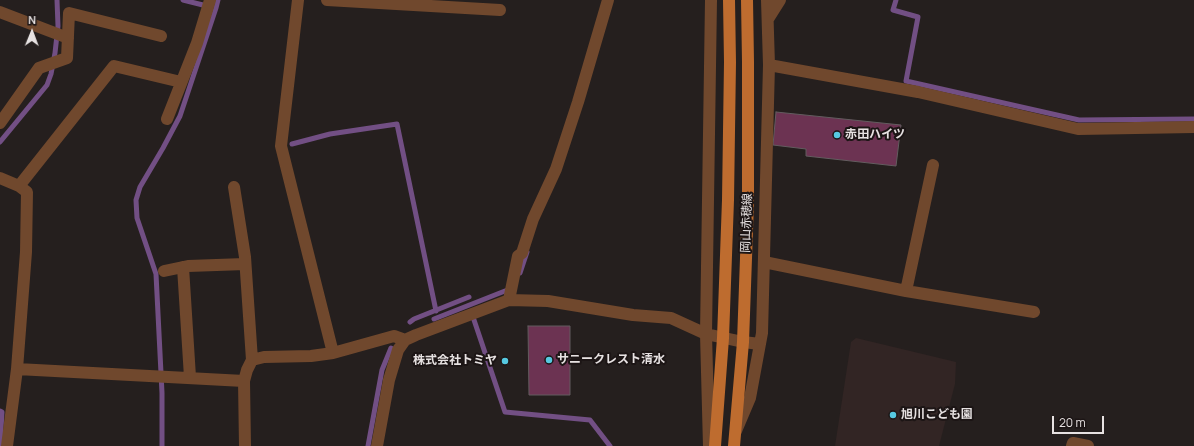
<!DOCTYPE html>
<html>
<head>
<meta charset="utf-8">
<style>
	body { margin:0 }
	#map { position:relative; width:1194px; height:446px; overflow:hidden; background:#251f1e; font-family:Manrope,sans-serif }
	canvas { display:block }
	.north { position:absolute; left:12px; top:12px; width:40px; height:40px; -webkit-text-stroke:3px #1c1515; paint-order:stroke; rotate:1deg; font-size:11px; font-weight:700; line-height:16px; text-align:center; color:#e7e2e2 }
	.north::after { content:''; display:block; margin:auto; width:14px; height:18px; background:#e7e2e2; clip-path:polygon(50% 0,100% 100%,50% 72%,0 100%) }
	.scale { position:absolute; left:1052px; top:416px; width:52px; height:18px; box-sizing:border-box; border:2px solid #e7e2e2; border-top:0; padding-left:5px; font-size:12px; line-height:14px; white-space:nowrap; color:#e7e2e2; -webkit-text-stroke:3px #1c1515; paint-order:stroke }
</style>
</head>
<body>
<div id="map">
<canvas width="1194" height="446"></canvas>
<div class="north">N</div>
<div class="scale">20 m</div>
</div>
<script>
const context = document.querySelector('canvas').getContext('2d');
context.lineJoin = 'round';
function fill(path, color) { context.fillStyle = color; context.fill(path, 'evenodd'); }
const poly = rows => new Path2D(rows.map(r => 'M' + r).join(''));
function strokePath(path, color, width, dash) { context.strokeStyle = color; context.lineWidth = width; context.lineCap = dash ? 'butt' : 'round'; context.setLineDash(dash || []); context.stroke(path); }
function label(font, color, halo, rows, align = 'center') {
  context.font = font + ' Manrope,"Noto Sans JP",sans-serif'; context.lineWidth = 4; context.setLineDash([]); context.textBaseline = 'middle'; context.strokeStyle = halo; context.fillStyle = color; for (const [text, x, y, turn = 0] of rows) {
    context.save(); context.translate(x, y); context.rotate((+turn || 0) * Math.PI / 180); context.textAlign = isNaN(turn) ? turn : align; if (halo) context.strokeText(text, 0, 0); context.fillText(text, 0, 0); context.restore();
  }
}
const built = poly([
	[856,338,956,362,955,384,939,446,835,446,851,342]
]);
const stream = poly([
	[183,0,207,6],
	[896,0,893,10,918,17,906,81,1079,120,1194,119],
	[0,142,47,85,51,74,55,53,58,26,57,0],
	[292,144,330,134,397,124,436,311],
	[520,273,527,252],
	[472,314,505,412,590,420,610,446],
	[434,319,510,289],
	[410,322,414,319,469,297],
	[0,411,2,412,0,445],
	[162,446,162,393,156,274,137,218,136,200,140,187,163,148,180,116,216,8,218,0],
	[368,446,382,370,391,348]
]);
const building = poly([
	[776,112,901,125,896,166,806,156,806,149,773,145,776,112],
	[528,326,570,326,570,395,529,395,528,326]
]);
const street = poly([
	[298,0,281,146,333,353],
	[327,0,500,10],
	[0,12,68,38],
	[768,19,780,0],
	[769,65,918,92,1078,129,1194,127],
	[167,119,197,43,210,0],
	[0,123,39,68,67,58,69,13,161,36],
	[0,178,19,186,27,192,26,252,17,369,7,446],
	[19,186,114,66,181,82],
	[234,187,245,257,252,360],
	[764,262,906,291,1034,312],
	[183,267,190,377],
	[164,271,188,266,245,264],
	[906,291,933,165],
	[509,300,518,256,522,253,533,219,556,169,578,102,608,0],
	[17,369,244,381],
	[736,431,750,398,762,333,769,65,767,0],
	[245,446,244,381,247,370,252,360,264,357,311,356,333,353,394,336,405,340],
	[377,446,389,380,398,350,405,340,416,335,509,300,548,301,633,315,671,318,706,334,743,342,760,344],
	[709,446,706,334,711,0],
	[1072,446,1073,443,1088,446]
]);
const primary = poly([
	[715,446,723,338,728,200,730,62,729,0],
	[734,446,743,342,748,202,748,62,747,0]
]);
const markers = [
	[837,135,4,"#56c9e1"],
	[549,360,4,"#56c9e1"],
	[505,361,4,"#56c9e1"],
	[893,415,4,"#56c9e1"]
];
const poiNames = [
	["赤田ハイツ",845,135],
	["サニークレスト清水",557,360],
	["株式会社トミヤ",497,361,"right"],
	["旭川こども園",901,415]
];
const streetNames = [
	["岡山赤穂線",747,223,-88]
];
fill(built, '#322524');
strokePath(stream, '#724f84', 5);
fill(building, '#6c3352');
strokePath(building, '#635c5f', 1);
strokePath(street, '#70482d', 12);
strokePath(primary, '#be6c2f', 12);
for (const [x, y, r, color] of markers) { const dot = new Path2D(); dot.arc(x, y, r, 0, 2 * Math.PI); context.fillStyle = color; context.fill(dot); strokePath(dot, '#1c1515', 1.5); }
label('bold 12px', '#e7e2e2', '#1c1515', poiNames, 'left');
label('12px', '#e7e2e2', '#1c1515', streetNames);
</script>
</body>
</html>
